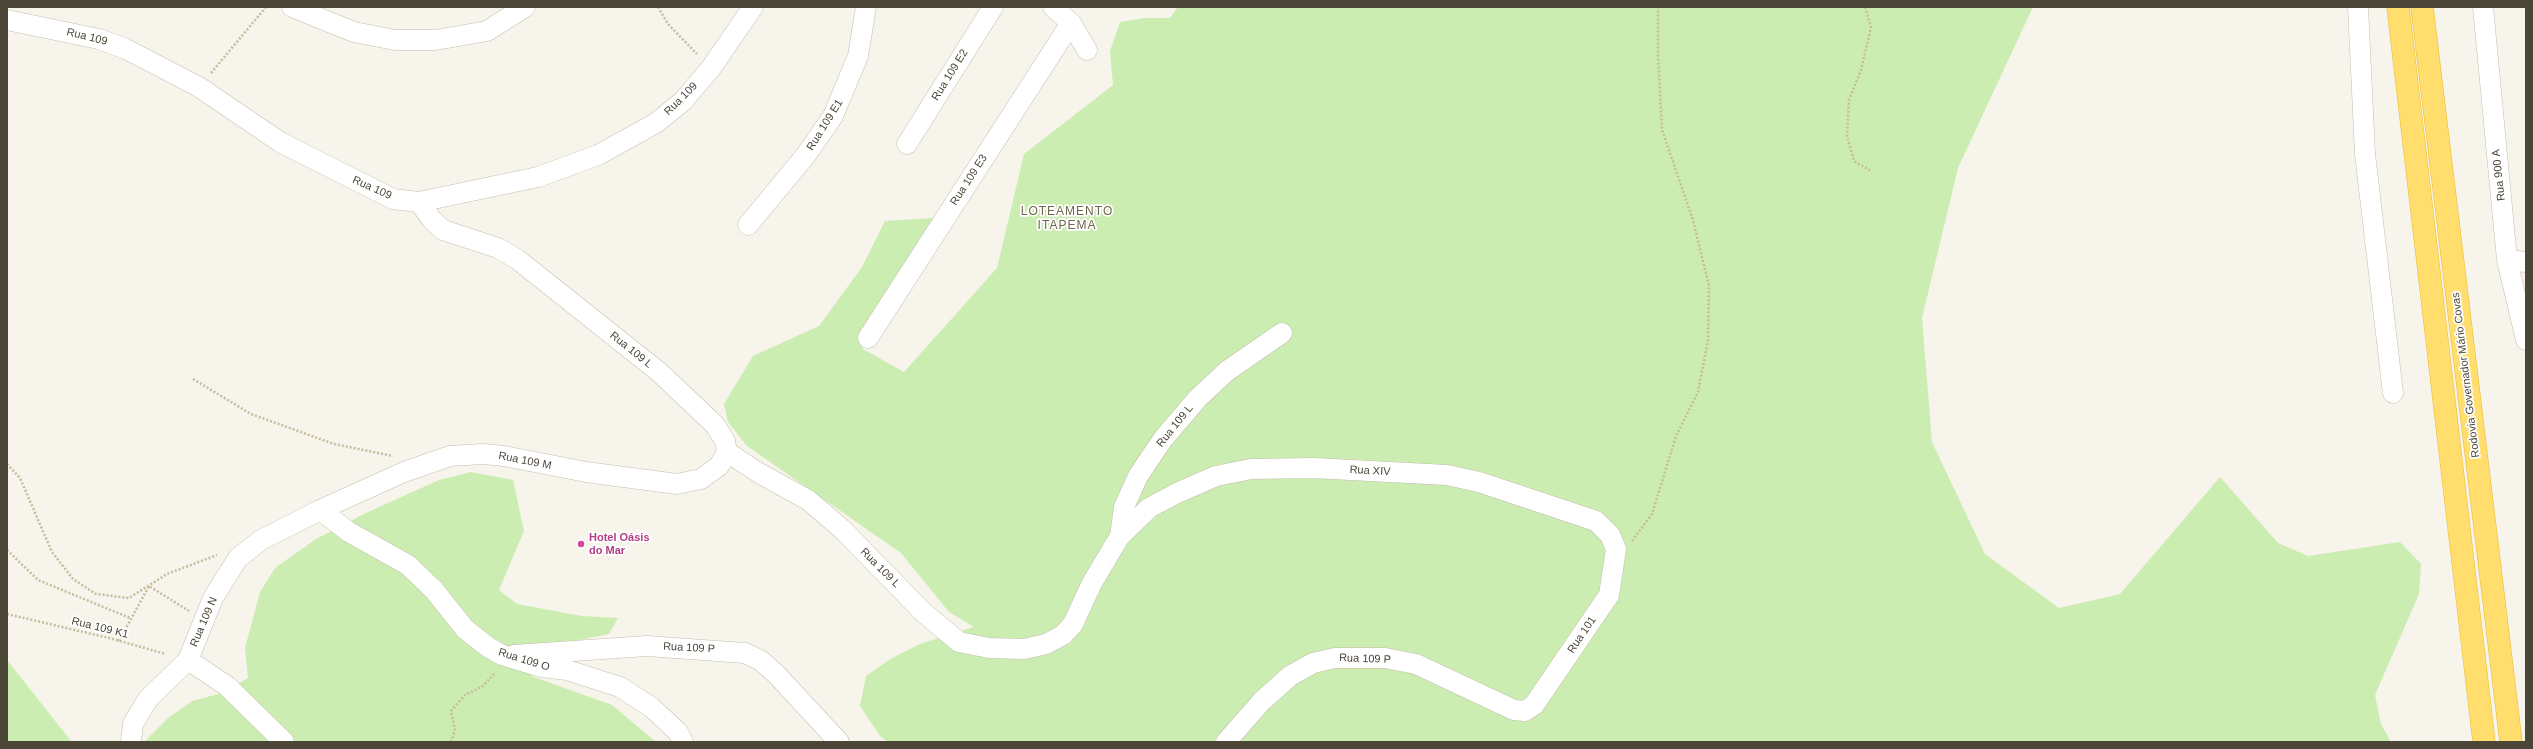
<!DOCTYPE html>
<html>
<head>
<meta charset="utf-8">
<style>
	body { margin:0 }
	#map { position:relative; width:2533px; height:749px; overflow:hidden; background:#f7f4eb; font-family:Arial,sans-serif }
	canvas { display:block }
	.frame { position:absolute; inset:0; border:8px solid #4c4638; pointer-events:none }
</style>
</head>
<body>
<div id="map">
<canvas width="2533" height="749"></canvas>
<div class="frame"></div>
</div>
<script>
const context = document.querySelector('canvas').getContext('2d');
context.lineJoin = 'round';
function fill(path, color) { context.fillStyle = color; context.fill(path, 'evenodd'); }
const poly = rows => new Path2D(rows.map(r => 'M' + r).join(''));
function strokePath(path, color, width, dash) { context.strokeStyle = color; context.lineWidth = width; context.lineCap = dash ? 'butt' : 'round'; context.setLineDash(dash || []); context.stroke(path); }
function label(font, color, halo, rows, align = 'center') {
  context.font = font + ' Arial,sans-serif'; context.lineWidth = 3.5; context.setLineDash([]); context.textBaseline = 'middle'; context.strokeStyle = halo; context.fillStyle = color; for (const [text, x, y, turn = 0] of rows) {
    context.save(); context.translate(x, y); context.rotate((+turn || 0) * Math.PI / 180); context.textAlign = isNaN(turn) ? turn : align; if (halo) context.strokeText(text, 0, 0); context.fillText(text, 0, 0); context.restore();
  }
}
const green = poly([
	[1178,7,2033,7,1958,168,1922,318,1932,442,1985,554,2059,608,2120,594,2220,477,2278,543,2308,556,2400,542,2421,564,2419,594,2375,695,2381,724,2391,742,888,742,880,736,860,706,866,676,892,658,920,644,974,627,949,612,901,553,747,446,728,422,724,404,753,356,819,326,862,267,885,221,934,218,877,305,863,349,904,372,997,268,1024,154,1113,85,1110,51,1120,22,1145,18,1170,18],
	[471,472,513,480,524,531,499,590,517,604,582,616,618,618,609,634,549,646,531,676,612,705,656,742,144,742,167,719,192,701,222,693,248,678,245,648,260,592,275,568,316,539,366,513,439,480],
	[7,660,71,741,75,742,7,742]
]);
const path = poly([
	[658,7,668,24,697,54],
	[1865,7,1871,27,1861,70,1849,100,1847,136,1854,161,1871,171],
	[211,73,266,7],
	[193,379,251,414,334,444,393,456],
	[7,464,20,478,52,552,73,579,96,594,129,598,167,574,217,555],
	[1632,541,1652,514,1676,436,1698,392,1708,340,1709,286,1693,220,1662,130,1658,56,1658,7],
	[7,550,38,580,130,618],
	[7,614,109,638,166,654],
	[119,641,149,586,189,611],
	[451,742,455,730,451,711,465,695,483,686,495,673]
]);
const minor = poly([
	[292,7,354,32,395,40,436,40,487,31,525,7],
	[1053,7,1071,23,1087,50],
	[2358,7,2365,154,2393,393],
	[2483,7,2507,260,2526,340],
	[7,20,99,39,126,49,199,87,280,142,393,199,419,202,538,177,598,155,656,123,683,101,711,68,753,7],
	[907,144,993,7],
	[419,202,432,220,443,230,498,248,517,259,659,372,715,425,725,441,727,452,759,473,808,500,842,529,924,613,959,642,989,648,1024,649,1046,644,1063,635,1073,624,1092,583,1120,536,1124,507,1138,476,1163,439,1198,398,1227,371,1282,333],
	[748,225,806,155,833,116,858,56,866,7],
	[2507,260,2526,262],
	[868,338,1071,23],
	[320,510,349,532,408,565,434,590,465,629,488,647,502,655,541,667,567,670,620,687,651,707,678,732,683,742],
	[1120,536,1149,508,1177,493,1216,476,1251,469,1313,468,1447,475,1479,482,1596,521,1610,535,1616,549,1609,595,1534,705,1525,711,1514,710,1416,664,1385,658,1335,658,1313,663,1290,676,1262,701,1226,742],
	[514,655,647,646,745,653,760,660,776,674,839,742],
	[188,660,227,686,284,742],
	[131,742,133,724,148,699,188,660,213,598,238,558,261,540,320,510,404,472,450,456,483,454,504,456,586,472,677,484,701,479,719,466,727,452]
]);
const highway = poly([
	[2398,7,2484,742],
	[2422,7,2511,742]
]);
const markers = [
	[581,544,4,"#d1479c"]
];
const streetNames = [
	["Rua 109",87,37,14],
	["Rua 109 E2",950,75,-58],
	["Rua 109",681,99,-45],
	["Rua 109 E1",825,125,-58],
	["Rua 900 A",2499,175,-96],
	["Rua 109 E3",969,180,-57],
	["Rua 109",372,188,24],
	["Rua 109 L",631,350,39],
	["Rodovia Governador Mário Covas",2466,375,-97],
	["Rua 109 L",1175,426,-51],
	["Rua 109 M",525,461,11],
	["Rua XIV",1370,471,3],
	["Rua 109 L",880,568,45],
	["Rua 109 N",204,622,-67],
	["Rua 109 K1",100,628,14],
	["Rua 101",1582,635,-56],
	["Rua 109 P",689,648,3],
	["Rua 109 P",1365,659,2],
	["Rua 109 O",524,660,17]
];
const hotelNames = [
	["Hotel Oásis",589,538],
	["do Mar",589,551]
];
const neighbourhoodNames = [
	["LOTEAMENTO",1067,212],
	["ITAPEMA",1067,226]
];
fill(green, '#ccedb2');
strokePath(minor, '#c3bead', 21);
strokePath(highway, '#e9ba33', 23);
strokePath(path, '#c6bc9d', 2.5, [2, 2]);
strokePath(minor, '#fff', 20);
strokePath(highway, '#ffde6e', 22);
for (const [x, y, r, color] of markers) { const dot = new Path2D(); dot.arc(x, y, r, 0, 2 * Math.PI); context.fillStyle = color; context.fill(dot); strokePath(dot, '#fff', 1.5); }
label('11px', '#4c4638', '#fff', streetNames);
label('bold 11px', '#b23c85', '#fff', hotelNames, 'left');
context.letterSpacing = '1px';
label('12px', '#70664e', '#fff', neighbourhoodNames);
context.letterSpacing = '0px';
</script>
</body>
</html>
